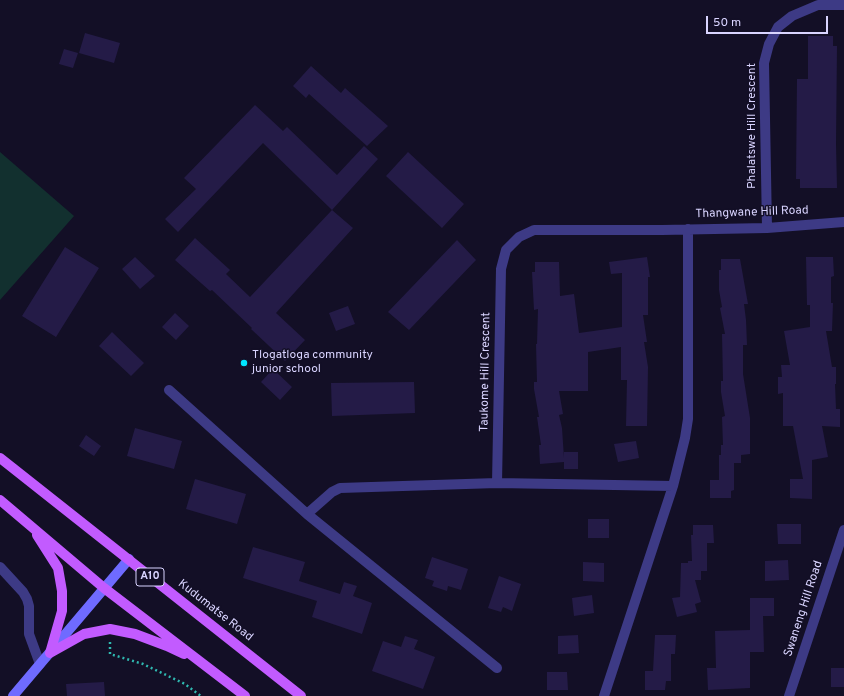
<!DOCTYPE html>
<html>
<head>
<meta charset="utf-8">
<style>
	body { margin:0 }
	#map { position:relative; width:844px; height:696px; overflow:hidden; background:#130f26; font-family:Overpass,sans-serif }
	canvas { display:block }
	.scale { position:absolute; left:706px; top:16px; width:122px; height:18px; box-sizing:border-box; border:2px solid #d9d4ff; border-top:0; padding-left:5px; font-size:12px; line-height:14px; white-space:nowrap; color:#d9d4ff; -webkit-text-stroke:3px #130f26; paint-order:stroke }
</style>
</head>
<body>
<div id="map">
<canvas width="844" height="696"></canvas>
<div class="scale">50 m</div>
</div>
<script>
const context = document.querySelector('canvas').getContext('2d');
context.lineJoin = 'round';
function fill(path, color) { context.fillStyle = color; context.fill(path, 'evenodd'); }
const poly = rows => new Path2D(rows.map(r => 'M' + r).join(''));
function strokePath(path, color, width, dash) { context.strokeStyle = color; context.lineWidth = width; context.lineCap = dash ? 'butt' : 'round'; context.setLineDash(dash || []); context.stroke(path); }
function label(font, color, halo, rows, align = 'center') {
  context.font = font + ' Overpass,sans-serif'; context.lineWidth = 3; context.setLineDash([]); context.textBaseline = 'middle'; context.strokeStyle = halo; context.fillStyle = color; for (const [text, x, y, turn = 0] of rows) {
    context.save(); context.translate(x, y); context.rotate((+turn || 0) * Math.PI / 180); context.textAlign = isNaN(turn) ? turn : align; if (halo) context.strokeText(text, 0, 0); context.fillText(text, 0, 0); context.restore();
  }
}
const green = poly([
	[0,152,74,216,0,300]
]);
const building = poly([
	[85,33,120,43,114,63,79,53],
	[808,36,833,36,833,46,837,46,836,144,837,188,800,188,800,179,796,179,797,79,808,79],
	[64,49,78,53,73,68,59,64],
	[311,66,341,93,345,88,388,126,367,146,309,94,306,98,293,86],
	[255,105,283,131,287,127,337,175,364,146,378,159,332,210,263,143,178,232,165,219,196,189,184,178],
	[408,152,464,204,442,228,386,176],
	[332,210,353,228,276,313,305,340,285,361,251,329,252,328,212,290,210,291,175,260,195,238,230,270,226,274,250,297],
	[457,240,476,260,409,330,388,312],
	[65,247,99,268,56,337,22,316],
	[135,257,155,276,140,289,122,269],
	[647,257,650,277,648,277,648,315,643,315,647,342,644,342,648,367,647,426,626,426,627,380,621,380,621,347,588,352,588,391,559,391,563,414,559,415,562,428,564,458,564,452,578,452,578,469,564,469,564,462,540,464,539,445,541,445,537,417,539,417,534,389,534,382,537,382,536,344,537,344,538,309,534,310,532,272,535,272,535,262,559,262,560,296,574,294,579,333,622,327,622,273,611,274,609,262],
	[806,257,833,257,834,276,831,277,831,303,833,303,832,331,826,331,832,367,836,367,836,384,835,384,836,409,840,409,840,427,822,426,828,457,812,460,812,499,790,498,790,479,803,479,793,426,783,426,783,393,778,394,778,377,782,377,781,365,790,365,784,331,810,327,810,305,807,305],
	[721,259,740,259,748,304,744,304,746,320,747,345,743,345,743,374,750,418,750,454,741,455,741,463,734,463,734,490,731,491,731,498,710,498,710,480,719,480,719,455,721,455,721,445,723,445,722,417,725,416,721,392,721,381,723,381,722,334,725,334,720,308,722,307,719,290,719,270,721,270],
	[348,306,355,324,336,331,329,313],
	[175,313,189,326,176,340,162,327],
	[112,332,144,363,131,376,99,346],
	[273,369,292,387,280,400,261,382],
	[414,382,415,413,332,416,331,383],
	[135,428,182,441,174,469,127,456],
	[86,435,101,446,94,456,79,446],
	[636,441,639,458,618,462,614,444],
	[195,479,246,494,237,524,186,509],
	[588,519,609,519,609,538,588,538],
	[777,524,801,524,801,544,778,544],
	[693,525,713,525,714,543,707,543,707,571,701,571,701,580,695,580,701,602,695,604,697,612,677,617,672,598,680,597,681,563,688,563,688,561,692,561,691,535,693,535],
	[253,547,305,562,299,581,340,594,344,582,357,586,353,596,372,603,362,634,312,617,317,601,243,578],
	[432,557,468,569,461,590,448,586,447,591,432,586,434,581,425,578],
	[788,560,789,580,765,581,765,561],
	[583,562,604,563,604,582,583,581],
	[499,576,521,584,512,611,503,607,501,612,488,608],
	[592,595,594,613,574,616,572,598],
	[750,598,774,598,774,616,763,616,764,652,750,652,750,688,708,690,707,668,716,668,715,631,750,630],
	[578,635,579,653,558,654,558,636],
	[655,635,676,635,675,654,671,654,671,681,666,681,665,690,645,690,645,671,653,671],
	[405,636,418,640,414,649,435,657,423,689,372,671,383,641,401,647],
	[831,668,844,668,844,687,831,687],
	[547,672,567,672,568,690,547,690],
	[104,682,105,696,67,696,66,684]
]);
const path = poly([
	[110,642,110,654,143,664,185,684,201,696]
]);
const street = poly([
	[767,228,764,63,769,44,778,27,792,16,818,5,844,5],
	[169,390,307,514,497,668],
	[497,483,501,269,506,250,519,237,534,230,662,230,767,228,844,222],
	[307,514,332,492,340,488,497,483,673,486],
	[0,567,23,592,27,599,29,606,29,634,40,664],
	[604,696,673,486,685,438,688,419,688,229],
	[789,696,844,530]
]);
const secondary = poly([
	[13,696,129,559]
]);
const primary = poly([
	[0,458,301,696],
	[0,500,104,588,245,696],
	[37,535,58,568,62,591,62,611,50,653],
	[50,653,84,634,110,629,135,634,167,646,184,654]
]);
const markers = [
	[244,363,4,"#00e5ff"]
];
const shields = [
	[150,577,28]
];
const shieldNames = [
	["A10",150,577]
];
const streetNames = [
	["Phalatswe Hill Crescent",753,126,-90],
	["Thangwane Hill Road",752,213,-2],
	["Taukome Hill Crescent",486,372,-89],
	["Swaneng Hill Road",804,609,-72],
	["Kudumatse Road",215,611,38]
];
const poiNames = [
	["Tlogatloga community",252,356],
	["junior school",252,370]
];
fill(green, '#12302f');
fill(building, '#241b47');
strokePath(path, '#2fb8b0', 2.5, [2, 3]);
strokePath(street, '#3d3a85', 10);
strokePath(secondary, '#6f6bff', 10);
strokePath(primary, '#c25bff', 10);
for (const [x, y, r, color] of markers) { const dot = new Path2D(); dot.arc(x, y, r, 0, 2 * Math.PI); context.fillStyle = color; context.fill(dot); strokePath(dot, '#130f26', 1.5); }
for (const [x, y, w] of shields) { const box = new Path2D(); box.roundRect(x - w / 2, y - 9, w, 18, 3); context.fillStyle = '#130f26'; context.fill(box); strokePath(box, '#d9d4ff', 1); }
label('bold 11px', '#d9d4ff', null, shieldNames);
label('12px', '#d9d4ff', '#130f26', streetNames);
label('12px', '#d9d4ff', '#130f26', poiNames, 'left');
</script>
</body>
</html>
